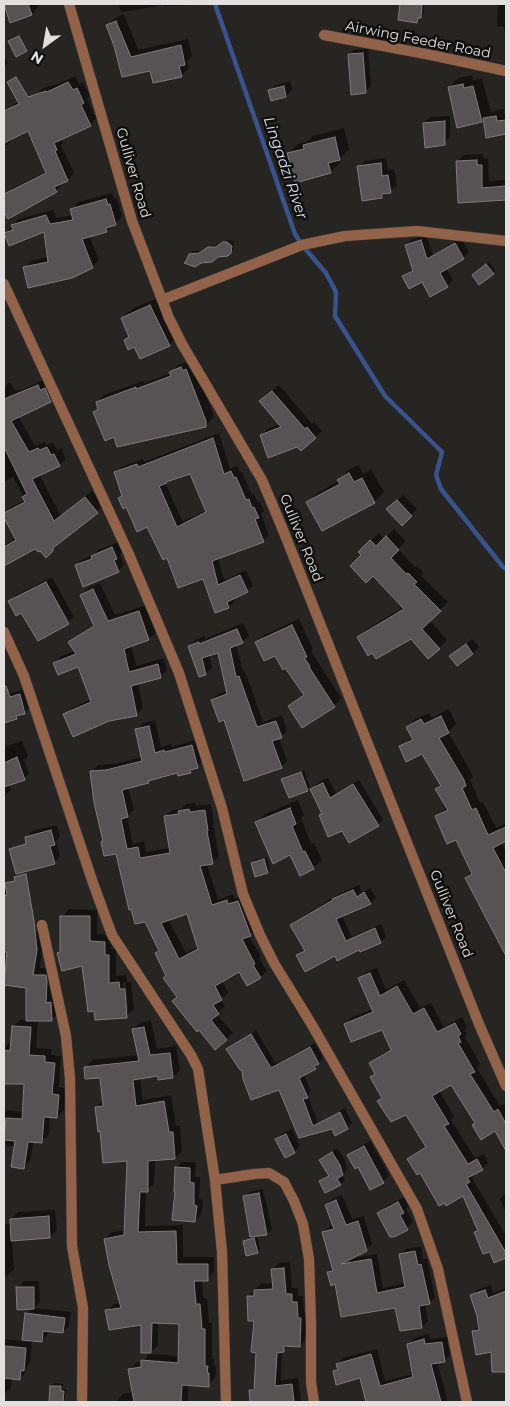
<!DOCTYPE html>
<html>
<head>
<meta charset="utf-8">
<style>
	body { margin:0 }
	#map { position:relative; width:510px; height:1406px; overflow:hidden; background:#262522; font-family:Montserrat,sans-serif }
	canvas { display:block }
	.frame { position:absolute; inset:0; border:5px solid #e1e0de; pointer-events:none }
	.north { position:absolute; left:20px; top:20px; width:50px; height:50px; -webkit-text-stroke:4px #0f0f0d; paint-order:stroke; rotate:212deg; font-size:14px; font-weight:700; line-height:20px; text-align:center; color:#e1e0de }
	.north::after { content:''; display:block; margin:auto; width:18px; height:22px; background:#e1e0de; clip-path:polygon(50% 0,100% 100%,50% 72%,0 100%) }
</style>
</head>
<body>
<div id="map">
<canvas width="510" height="1406"></canvas>
<div class="frame"></div>
<div class="north">N</div>
</div>
<script>
const context = document.querySelector('canvas').getContext('2d');
context.lineJoin = 'round';
function fill(path, color) { context.fillStyle = color; context.fill(path, 'evenodd'); }
const poly = rows => new Path2D(rows.map(r => 'M' + r).join(''));
function strokePath(path, color, width, dash) { context.strokeStyle = color; context.lineWidth = width; context.lineCap = dash ? 'butt' : 'round'; context.setLineDash(dash || []); context.stroke(path); }
function label(font, color, halo, rows, align = 'center') {
  context.font = font + ' Montserrat,sans-serif'; context.lineWidth = 5; context.setLineDash([]); context.textBaseline = 'middle'; context.strokeStyle = halo; context.fillStyle = color; for (const [text, x, y, turn = 0] of rows) {
    context.save(); context.translate(x, y); context.rotate((+turn || 0) * Math.PI / 180); context.textAlign = isNaN(turn) ? turn : align; if (halo) context.strokeText(text, 0, 0); context.fillText(text, 0, 0); context.restore();
  }
}
const shadow = poly([
	[4,4,37,4,38,7,32,14,11,21],
	[119,4,194,4,193,5,164,6,164,5,121,12],
	[401,4,424,4,423,15,417,21,400,19],
	[498,4,506,4,506,37,503,26,497,27],
	[124,14,138,50,188,39,192,56,187,61,189,68,181,76,151,69,123,75,115,45,107,25,115,18],
	[368,49,371,86,366,91,349,55,354,50],
	[4,56,8,63,4,67],
	[472,75,473,80,482,78,491,113,493,111,504,109,504,114,506,113,506,133,487,136,484,118,481,121,449,88,458,78],
	[75,76,79,84,83,82,90,96,87,98,96,119,90,125,61,138,63,143,61,145,74,173,67,180,61,182,62,184,56,191,8,217,4,209,4,206,7,203,4,195,10,189,47,171,37,95,43,88,53,85,53,86],
	[290,81,292,90,286,96,270,91,276,85],
	[26,98,13,139,7,145,4,146,4,140,5,144,8,144,4,136,4,115,14,104],
	[450,116,450,137,444,143,424,123,431,117],
	[344,128,349,149,339,159,340,163,330,172,289,153,298,144,308,141,313,136],
	[483,154,483,158,488,159,489,181,506,180,506,199,459,202,458,161,464,155],
	[386,158,388,170,394,169,397,186,382,197,359,167,365,161],
	[112,193,114,199,117,198,122,217,107,231,89,236,99,260,92,267,25,268,31,261,48,257,45,230,5,234,18,219,53,210,56,218,73,215,72,209,78,202],
	[426,235,433,255,461,238,469,252,463,258,446,268,453,280,447,286,404,276,414,269,407,245,412,239],
	[227,240,233,241,234,243,234,249,231,252,190,254,193,251,203,251,212,245,220,245],
	[489,262,496,271,493,273,476,273],
	[160,297,178,336,169,345,135,346,125,340,130,335,122,318,132,309],
	[189,361,194,363,213,414,213,418,205,426,115,435,95,412,99,408,97,402,104,395,143,381,144,383,171,373,178,365],
	[44,380,57,395,50,401,18,416,35,446,45,442,46,445,53,442,57,450,61,448,66,459,59,465,39,474,61,516,92,491,103,506,59,542,52,550,35,547,4,567,4,545,16,538,4,514,10,508,25,500,13,477,4,482,4,386,10,382,15,391,18,390,19,391],
	[279,385,312,424,314,422,322,431,301,449,298,445,261,435,267,429,280,424,267,395],
	[219,433,230,469,237,466,240,473,242,472,252,495,254,494,258,503,260,502,264,511,261,514,269,535,263,541,218,557,224,580,246,570,253,586,247,591,234,597,235,601,229,607,216,611,203,578,167,556,148,526,120,498,123,495,115,473,121,467,143,459,144,462],
	[191,473,206,510,183,522,165,483,169,479],
	[359,465,363,474,371,469,384,492,374,502,308,502,317,493,339,481,348,470],
	[403,495,417,509,402,524,388,509],
	[394,529,406,541,398,549,415,567,417,566,424,573,421,576,448,602,429,620,447,640,439,648,411,638,359,637,367,629,404,607,360,552,379,533,384,539],
	[118,542,123,552,120,554,124,565,118,571,76,565,83,559,94,555,98,550],
	[52,577,74,617,68,623,21,611,10,601,16,595],
	[100,583,115,615,146,605,156,632,149,639,131,645,136,666,164,658,167,670,160,677,138,683,143,708,136,715,65,715,72,708,92,699,78,666,55,663,61,656,75,651,70,642,77,636,95,624,82,595,88,588],
	[299,619,313,649,311,651,341,698,334,706,289,706,305,694,275,654,256,643,264,635],
	[243,623,249,636,242,642,236,644,243,672,245,671,263,722,282,715,287,731,279,738,287,761,281,767,225,719,212,700,218,694,227,691,219,651,209,655,212,668,205,674,189,646,195,640,205,636,205,639],
	[472,639,479,647,473,653,451,656],
	[26,689,31,707,16,718,4,721,4,695],
	[449,709,456,724,448,732,471,772,473,777,470,780,480,803,483,802,496,828,506,823,506,840,501,842,506,852,506,953,466,878,472,871,457,838,436,817,447,807,437,789,441,784,423,753,400,747,413,737,408,727,415,719,429,713,432,718],
	[155,720,161,747,171,744,172,747,198,739,204,760,190,772,178,772,151,779,148,782,128,787,134,810,127,816,133,844,144,841,146,852,170,848,165,817,172,810,181,809,186,804,195,803,196,806,211,804,214,823,213,824,219,857,212,863,207,864,218,900,233,894,235,899,244,895,257,928,249,936,261,956,259,958,267,971,260,977,240,971,222,981,228,993,220,1000,225,1006,217,1014,233,1033,215,1048,178,996,156,953,160,949,117,852,104,841,92,771,98,765,113,764,143,757,137,729,143,723],
	[188,912,199,946,186,953,168,919],
	[22,741,28,756,24,760,29,774,24,778,9,784,11,790,4,796,4,747],
	[304,770,310,787,307,790,283,779,285,776],
	[328,778,336,793,359,780,383,820,378,825,343,829,321,815,323,812,312,789,317,783],
	[298,800,304,815,301,818,311,844,314,843,322,860,313,868,291,853,257,822,265,814],
	[57,825,60,837,56,841,60,856,54,863,26,837,32,831],
	[267,857,270,870,268,872,253,863,255,860],
	[359,885,362,893,370,888,376,898,371,903,342,916,352,937,381,924,386,937,380,942,335,955,297,956,305,949,291,925,297,920,339,894],
	[13,889,37,933,42,931,43,943,40,968,52,969,52,996,58,996,58,1013,51,1020,38,1020,36,1048,52,1049,51,1055,61,1056,59,1087,66,1088,64,1110,57,1117,50,1116,49,1134,42,1141,34,1141,30,1161,23,1168,15,1146,6,1146,5,1138,4,1138,4,1110,24,1112,26,1082,4,1083,4,1049,9,1043,12,1044,13,1027,20,1020,28,1020,27,987,4,984,8,951,4,951,4,890],
	[69,909,97,910,97,934,112,935,111,949,116,949,116,976,126,975,127,982,131,982,134,1009,126,1016,84,964,58,953,61,950,62,917],
	[125,982,128,1011,125,1011,123,983],
	[377,968,386,990,404,980,420,1008,431,1003,444,1027,462,1017,467,1027,464,1030,467,1034,465,1037,480,1064,477,1068,500,1106,504,1104,506,1107,506,1144,504,1145,495,1130,476,1122,451,1084,439,1091,454,1116,451,1120,475,1158,484,1154,488,1163,482,1169,474,1173,475,1174,472,1178,506,1236,506,1257,495,1262,490,1250,476,1232,479,1230,464,1194,420,1171,409,1159,415,1153,426,1146,406,1114,379,1101,383,1097,371,1077,376,1072,370,1063,377,1057,391,1048,383,1028,345,1024,352,1017,373,1009,360,979,366,972],
	[151,1020,157,1049,176,1046,180,1070,173,1077,159,1074,140,1078,143,1100,171,1095,176,1126,180,1126,182,1151,175,1158,155,1160,154,1184,146,1191,145,1226,183,1225,183,1257,214,1257,214,1272,207,1279,202,1280,203,1298,207,1298,209,1323,212,1323,212,1359,214,1359,214,1366,216,1366,215,1378,208,1385,188,1384,188,1402,116,1402,123,1394,134,1392,129,1370,136,1363,142,1362,151,1352,142,1324,107,1311,114,1304,121,1303,105,1239,112,1232,126,1230,128,1159,101,1130,96,1108,103,1100,101,1077,86,1067,93,1060,139,1055,133,1030,140,1023],
	[158,1322,180,1323,180,1356,149,1354,158,1345],
	[256,1030,276,1064,315,1043,323,1058,315,1068,304,1074,311,1092,308,1096,318,1123,345,1108,352,1123,348,1128,335,1134,332,1128,300,1137,280,1088,243,1069,228,1049],
	[292,1129,300,1146,294,1152,277,1140,283,1133],
	[370,1141,389,1175,383,1182,371,1188,359,1166,349,1155,355,1149],
	[337,1148,345,1160,347,1170,342,1175,345,1180,340,1184,321,1181,329,1175,320,1160],
	[182,1162,196,1162,195,1177,200,1177,199,1199,203,1200,201,1215,195,1221,176,1191,176,1168],
	[263,1189,272,1229,267,1234,257,1235,260,1249,258,1252,244,1241,252,1237,245,1197,250,1192],
	[506,1193,506,1210,505,1211,500,1199],
	[342,1195,352,1219,364,1216,372,1244,366,1250,352,1258,377,1254,383,1288,405,1283,400,1255,406,1249,421,1246,423,1259,427,1259,435,1297,429,1303,425,1303,428,1321,422,1327,396,1307,336,1283,328,1273,334,1267,324,1232,330,1226,334,1225,326,1205,332,1199],
	[404,1197,409,1206,406,1209,413,1222,407,1229,379,1213,385,1207],
	[55,1210,57,1230,50,1237,12,1239,14,1269,7,1276,4,1276,4,1224,11,1224,11,1219,18,1212],
	[290,1262,292,1288,298,1288,298,1296,303,1296,304,1312,307,1312,306,1339,300,1346,290,1345,282,1351,281,1380,298,1378,301,1402,251,1402,250,1391,256,1385,258,1352,256,1320,248,1297,261,1284,274,1283,273,1269,279,1263],
	[24,1281,39,1281,40,1302,34,1308,71,1312,69,1326,63,1332,48,1330,48,1334,41,1341,32,1340,30,1363,26,1367,25,1373,19,1379,11,1378,11,1388,4,1394,4,1339,31,1342,26,1314,32,1308,18,1288],
	[491,1285,493,1293,506,1288,506,1370,493,1371,492,1351,473,1332,479,1325,471,1296,477,1290],
	[4,1313,5,1313,4,1331],
	[429,1334,430,1339,447,1337,450,1355,444,1361,437,1362,448,1402,404,1402,403,1397,384,1402,368,1402,361,1377,334,1372,339,1367,338,1364,343,1358,377,1349,385,1381,414,1374,409,1344,414,1338],
	[54,1383,63,1384,63,1389,66,1389,65,1399,62,1402,51,1401,51,1386]
]);
const stream = poly([
	[215,4,295,234,302,245,326,273,336,292,335,316,385,396,442,452,436,475,441,489,503,567,506,569]
]);
const building = poly([
	[4,4,28,4,32,15,10,23,4,4],
	[400,4,422,4,421,18,418,18,417,23,398,20,400,4],
	[116,21,131,57,181,45,185,65,179,66,182,77,153,83,150,71,122,77,114,46,106,25,116,21],
	[19,36,27,51,16,57,8,41,19,36],
	[363,53,366,93,351,95,348,54,363,53],
	[16,77,28,97,46,91,47,92,68,82,73,90,77,88,84,103,81,105,91,126,54,143,57,150,55,151,68,181,54,187,57,192,8,219,4,212,4,194,46,173,28,131,4,143,4,111,19,104,7,82,16,77],
	[463,84,464,88,473,86,482,122,457,128,448,87,463,84],
	[284,86,286,97,271,101,268,90,284,86],
	[496,116,497,121,506,120,506,134,486,138,483,118,496,116],
	[445,121,445,145,425,148,423,123,445,121],
	[335,137,340,160,328,163,331,173,295,183,287,153,304,149,303,145,335,137],
	[477,160,477,165,482,165,482,188,506,186,506,200,458,203,456,161,477,160],
	[381,163,382,176,388,175,391,193,382,194,382,198,362,201,357,166,381,163],
	[106,199,108,205,110,204,116,225,106,228,107,232,82,239,93,268,72,278,28,288,23,267,48,262,44,232,9,246,4,233,13,230,11,225,46,215,50,224,73,220,70,209,106,199],
	[421,240,427,259,455,243,464,259,440,273,448,287,430,297,422,282,409,289,402,276,413,271,405,245,421,240],
	[223,242,227,242,232,246,231,253,228,256,218,257,212,262,201,263,195,267,184,263,186,261,189,254,199,253,208,247,216,247,223,242],
	[486,264,494,274,479,285,472,275,486,264],
	[150,305,170,346,140,359,134,347,128,350,124,340,129,337,121,318,150,305],
	[181,367,183,371,186,369,206,421,206,427,117,447,114,437,105,441,93,412,98,410,96,402,136,387,136,389,171,376,169,372,181,367],
	[38,385,40,390,45,388,51,402,11,421,29,452,38,448,40,450,47,447,51,455,54,454,60,466,32,479,54,521,85,497,98,513,53,548,53,551,46,558,40,551,38,552,35,549,4,566,4,547,16,540,4,518,4,513,25,502,22,497,27,494,4,447,4,399,38,385],
	[272,391,305,429,307,427,316,438,301,451,297,447,268,458,260,435,281,427,259,401,272,391],
	[213,438,224,474,231,471,234,478,236,477,246,500,249,499,252,508,254,507,259,518,255,519,264,542,212,561,218,585,240,575,248,592,227,602,229,608,215,613,203,579,178,588,167,558,163,560,147,527,137,532,126,507,123,509,118,498,122,496,114,472,137,464,138,467,213,438],
	[190,474,206,512,177,527,159,486,167,483,166,482,190,474],
	[349,473,354,482,362,478,375,503,322,531,306,502,340,484,337,480,349,473],
	[397,500,412,516,402,526,386,509,397,500],
	[386,536,399,550,391,558,406,574,408,573,417,582,414,584,441,611,422,629,440,649,428,659,411,639,376,659,372,653,368,656,357,637,404,609,373,576,366,583,350,566,361,555,358,552,370,540,376,546,386,536],
	[112,547,117,559,114,560,119,572,83,587,75,565,92,559,91,556,112,547],
	[46,582,69,624,38,641,21,613,16,616,8,601,46,582],
	[93,589,108,621,139,611,149,640,124,649,129,672,158,664,161,678,131,686,137,716,109,721,73,737,63,714,91,702,78,667,58,675,53,663,76,654,68,642,94,626,80,595,93,589],
	[292,625,307,657,304,658,310,666,309,667,335,707,302,728,288,706,304,695,285,668,283,670,275,656,264,661,255,642,292,625],
	[237,629,243,643,230,648,236,677,239,676,257,727,276,721,282,738,272,741,282,768,244,781,224,720,219,722,211,700,227,694,218,653,202,658,206,675,199,677,188,646,199,642,199,644,237,629],
	[466,644,473,654,457,666,449,656,466,644],
	[4,686,6,686,10,697,20,694,25,714,16,716,17,719,4,723,4,686],
	[441,716,449,733,439,738,464,780,466,786,462,788,472,810,476,808,488,835,506,827,506,841,493,848,506,873,506,956,465,878,472,874,456,840,447,844,435,816,448,810,435,789,441,786,422,754,406,762,399,746,413,740,406,727,421,719,424,724,441,716],
	[149,726,155,753,164,750,165,752,192,745,198,768,190,770,191,773,178,776,177,773,148,781,149,783,122,790,128,817,121,819,127,849,138,847,140,858,170,853,164,816,179,814,178,811,189,809,190,812,205,810,208,831,207,831,213,864,200,866,212,905,227,900,228,904,238,901,251,936,242,939,255,964,253,965,261,978,247,986,239,972,215,986,222,1000,213,1005,219,1014,211,1020,227,1040,215,1050,199,1030,197,1032,172,1001,177,997,163,978,166,976,155,953,159,951,145,922,135,924,131,909,129,910,116,854,104,856,101,842,103,841,94,803,90,771,106,770,142,761,135,729,149,726],
	[187,914,198,949,179,959,161,923,187,914],
	[17,757,25,780,4,787,4,763,17,757],
	[301,772,308,791,289,798,281,779,301,772],
	[323,783,330,798,353,784,379,826,349,843,342,831,328,837,319,815,322,814,310,789,323,783],
	[290,808,296,824,292,826,303,852,305,851,314,869,300,876,290,855,273,864,255,822,290,808],
	[51,830,55,845,50,846,55,864,16,874,9,849,26,844,25,837,51,830],
	[264,859,268,873,255,877,251,863,264,859],
	[26,874,34,921,37,950,33,975,46,975,47,981,46,1003,51,1002,52,1021,26,1021,26,988,4,985,7,952,4,952,4,896,7,895,5,883,15,881,14,877,26,874],
	[353,890,357,897,364,892,371,904,336,919,346,941,375,928,381,943,360,952,359,950,337,961,335,956,305,972,296,955,305,951,290,925,333,900,332,899,353,890],
	[60,916,90,916,90,941,105,942,105,955,109,955,109,983,119,982,120,989,125,989,127,1018,95,1020,94,1011,88,1012,82,966,62,971,57,953,60,952,60,916],
	[370,973,380,996,397,986,413,1014,424,1008,437,1032,455,1023,461,1034,458,1036,461,1042,458,1043,475,1072,470,1074,494,1112,498,1109,506,1124,506,1151,495,1131,481,1140,472,1125,475,1123,451,1085,432,1096,449,1124,444,1126,468,1164,477,1159,483,1170,467,1178,470,1182,466,1184,506,1253,506,1258,494,1263,490,1252,483,1254,474,1232,478,1231,463,1196,446,1206,445,1203,439,1206,420,1173,417,1175,407,1159,426,1147,406,1115,391,1122,377,1101,382,1098,370,1077,375,1074,369,1063,391,1050,382,1030,351,1042,344,1024,373,1012,358,978,370,973],
	[12,1026,31,1027,29,1055,45,1056,45,1062,55,1063,52,1094,59,1095,57,1118,44,1117,42,1143,28,1142,24,1169,11,1167,15,1141,4,1140,6,1118,22,1119,24,1084,4,1084,4,1050,10,1051,12,1026],
	[144,1027,150,1055,170,1053,173,1078,158,1080,158,1076,133,1080,136,1106,164,1101,169,1132,173,1132,175,1159,148,1161,148,1192,140,1192,138,1232,176,1231,177,1264,208,1264,208,1281,194,1281,196,1304,200,1304,202,1329,205,1329,205,1366,208,1366,207,1373,209,1373,209,1387,182,1385,181,1402,134,1402,128,1369,141,1367,141,1360,178,1363,179,1324,152,1323,151,1353,141,1353,141,1325,109,1330,105,1310,121,1308,109,1265,104,1239,124,1235,127,1161,103,1163,100,1131,98,1132,95,1107,103,1106,100,1078,85,1079,84,1067,139,1061,132,1029,144,1027],
	[251,1034,271,1068,310,1047,319,1064,314,1066,316,1069,299,1078,308,1098,303,1099,313,1126,340,1112,348,1129,335,1136,332,1129,299,1138,279,1090,251,1100,243,1079,242,1070,240,1070,226,1049,251,1034],
	[286,1134,295,1153,285,1158,275,1139,286,1134],
	[364,1146,384,1183,370,1190,358,1167,355,1169,347,1155,364,1146],
	[332,1152,340,1165,343,1175,337,1179,341,1185,325,1193,319,1181,329,1176,319,1160,332,1152],
	[175,1167,190,1168,190,1182,194,1183,194,1205,197,1206,195,1222,172,1220,175,1192,174,1192,175,1167],
	[259,1193,267,1235,250,1237,243,1196,259,1193],
	[336,1200,346,1225,358,1221,367,1251,341,1264,371,1259,377,1293,405,1287,399,1254,415,1251,418,1265,421,1264,430,1304,419,1306,422,1328,400,1331,395,1308,341,1317,335,1284,331,1286,327,1272,333,1271,322,1232,334,1229,325,1205,336,1200],
	[398,1202,404,1213,400,1215,408,1230,394,1237,390,1237,377,1213,398,1202],
	[49,1216,50,1238,11,1241,10,1219,49,1216],
	[254,1238,258,1253,246,1256,243,1241,254,1238],
	[284,1268,286,1294,292,1294,292,1302,297,1302,298,1318,301,1318,300,1347,284,1346,284,1352,277,1353,275,1386,292,1384,294,1401,290,1402,250,1402,249,1390,254,1390,256,1353,251,1352,254,1321,248,1321,247,1296,254,1296,254,1290,273,1289,271,1269,284,1268],
	[16,1287,34,1287,34,1309,17,1310,16,1287],
	[485,1290,488,1298,506,1291,506,1372,492,1372,491,1352,476,1355,472,1331,479,1330,477,1316,470,1295,485,1290],
	[25,1313,65,1318,63,1333,43,1331,42,1342,22,1340,25,1313],
	[424,1339,425,1344,442,1342,445,1362,431,1364,441,1402,366,1402,360,1378,336,1385,333,1371,338,1370,336,1364,371,1354,380,1386,413,1377,407,1344,424,1339],
	[4,1346,26,1348,24,1371,21,1370,20,1380,4,1378,4,1346],
	[50,1386,61,1386,61,1391,64,1391,63,1402,49,1402,50,1386]
]);
const street = poly([
	[69,4,132,221,169,318,182,344,262,480,283,530,479,1024,506,1086],
	[324,35,431,55,506,71],
	[4,284,128,552,179,673,222,808,243,894,260,935,274,963,312,1025,417,1209,438,1269,467,1402],
	[162,300,302,245,345,236,417,231,506,241],
	[4,632,24,676,93,883,112,935,191,1055,198,1069,215,1180,222,1252,226,1402],
	[42,925,66,1036,70,1078,72,1246,83,1308,82,1402],
	[215,1180,254,1174,269,1173,284,1182,294,1201,303,1224,309,1259,311,1323,311,1382,314,1402]
]);
const streetNames = [
	["Airwing Feeder Road",418,40,11],
	["Gulliver Road",133,173,74],
	["Gulliver Road",301,538,68],
	["Gulliver Road",451,914,68]
];
const waterNames = [
	["Lingadzi River",285,168,71]
];
fill(shadow, '#0007');
strokePath(stream, '#37548e', 4.5);
fill(building, '#575355');
strokePath(building, '#807b7d', 1);
strokePath(street, '#444340', 11);
strokePath(street, '#936349', 10);
label('14px', '#e1e0de', '#0f0f0d', streetNames);
label('italic 15px', '#d8e1f3', '#0f0f0d', waterNames);
</script>
</body>
</html>
